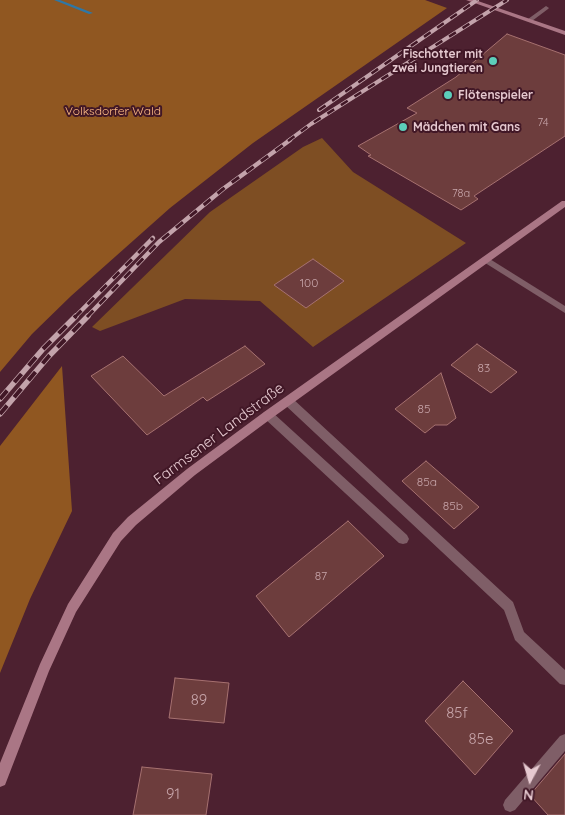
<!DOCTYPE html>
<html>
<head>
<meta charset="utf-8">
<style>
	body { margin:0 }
	#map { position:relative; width:565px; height:815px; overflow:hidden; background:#4d2130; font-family:Quicksand,sans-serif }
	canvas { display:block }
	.north { position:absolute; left:505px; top:755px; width:50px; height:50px; -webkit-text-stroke:4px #411726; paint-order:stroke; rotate:186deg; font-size:14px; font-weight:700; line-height:20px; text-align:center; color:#e6c9d0 }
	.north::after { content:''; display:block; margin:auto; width:18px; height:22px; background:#e6c9d0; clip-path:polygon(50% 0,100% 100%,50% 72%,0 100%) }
</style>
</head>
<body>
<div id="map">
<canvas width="565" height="815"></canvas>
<div class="north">N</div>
</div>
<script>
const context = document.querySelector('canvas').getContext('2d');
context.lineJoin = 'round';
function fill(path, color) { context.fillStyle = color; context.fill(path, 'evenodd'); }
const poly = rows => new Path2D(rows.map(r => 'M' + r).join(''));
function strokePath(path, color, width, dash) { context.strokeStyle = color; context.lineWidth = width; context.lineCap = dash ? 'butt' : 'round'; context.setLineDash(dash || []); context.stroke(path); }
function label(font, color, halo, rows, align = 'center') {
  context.font = font + ' Quicksand,sans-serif'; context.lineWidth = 4; context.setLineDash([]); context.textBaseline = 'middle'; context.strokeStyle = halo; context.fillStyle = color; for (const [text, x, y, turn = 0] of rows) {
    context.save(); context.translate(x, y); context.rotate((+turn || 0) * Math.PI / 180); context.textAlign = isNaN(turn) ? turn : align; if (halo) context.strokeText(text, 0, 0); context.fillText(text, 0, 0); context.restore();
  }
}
const green = poly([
	[322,138,353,172,466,243,313,347,260,301,185,299,100,331,92,327,210,212,303,147]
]);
const forest = poly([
	[0,0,425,0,447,8,253,143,170,208,71,296,32,334,0,372],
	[62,366,72,511,30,599,0,673,0,446]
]);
const stream = poly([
	[54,0,60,0,93,13,89,14,54,0]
]);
const building = poly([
	[507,34,565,55,565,136,474,196,478,199,461,210,368,156,371,155,358,146,417,113,407,108,456,77,507,34],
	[313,259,344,281,306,308,274,285,313,259],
	[477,344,517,372,491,393,451,365,477,344],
	[245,346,265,364,207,401,203,397,147,435,91,376,123,356,164,396,245,346],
	[441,373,456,418,447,425,435,425,425,433,395,409,441,373],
	[426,461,479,507,454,529,402,481,426,461],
	[348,521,384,556,289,637,256,596,348,521],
	[175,678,229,683,224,723,169,718,175,678],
	[463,681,513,731,475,775,425,721,463,681],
	[565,754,565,815,548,815,530,795,565,754],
	[142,767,212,774,206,815,133,815,142,767]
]);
const lane = poly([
	[546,6,549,8,548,9,532,21,528,21,528,19,546,6],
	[288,397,292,398,513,602,524,632,565,670,565,685,560,684,515,640,504,610,284,404,283,401,284,398,288,397],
	[268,411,272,412,407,535,409,539,407,543,403,544,399,543,264,418,263,415,264,412,268,411],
	[565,734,565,751,515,810,510,812,505,810,503,805,505,800,560,736,565,734]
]);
const street = poly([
	[485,256,565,306,565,313,482,261,481,259,485,256]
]);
const secondary = poly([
	[466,0,475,0,565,31,565,35,466,0],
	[562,201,565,201,565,207,272,418,195,475,136,525,121,541,76,612,49,671,5,785,0,787,0,763,40,664,68,604,113,533,128,517,187,469,264,412,562,201]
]);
const railFar2 = poly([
	[319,110,477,0],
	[288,141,311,124,507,0]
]);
const railFar1 = poly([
	[75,317,153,238],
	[87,317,159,242,223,189,290,140]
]);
const rail = poly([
	[0,399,43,349,76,316],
	[0,414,49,356,88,316]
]);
const markers = [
	[493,61,5,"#5cceba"],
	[448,95,5,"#5cceba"],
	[403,127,5,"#5cceba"]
];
const farNumbernames = [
	["74",543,123],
	["78a",461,194]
];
const farPoinames = [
	["Fischotter mit",483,54,"right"],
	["zwei Jungtieren",483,68,"right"],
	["Flötenspieler",458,95],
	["Mädchen mit Gans",413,127]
];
const farParknames = [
	["Volksdorfer Wald",113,111]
];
const numberNames = [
	["100",309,283],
	["83",484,368],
	["85",424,409],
	["85a",427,482],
	["85b",453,506],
	["87",321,576]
];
const streetNames = [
	["Farmsener Landstraße",219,434,-37]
];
const nearNumbernames = [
	["89",199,700],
	["85f",457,713],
	["85e",481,739],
	["91",173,794]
];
fill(green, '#7e4e23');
fill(forest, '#905721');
fill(stream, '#2f77a5');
fill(building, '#6d3d3d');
strokePath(building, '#a67170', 1);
fill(lane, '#7f5e67');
fill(street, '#7f5e67');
fill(secondary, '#aa7685');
strokePath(railFar2, '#c3a3ab', 4);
strokePath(railFar1, '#c3a3ab', 4.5);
strokePath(rail, '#c3a3ab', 5.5);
strokePath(railFar2, '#411726', 2.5, [8]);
strokePath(railFar1, '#411726', 3, [9]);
strokePath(rail, '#411726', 4, [11]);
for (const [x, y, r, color] of markers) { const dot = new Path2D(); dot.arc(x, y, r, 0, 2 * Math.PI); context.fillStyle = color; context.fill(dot); strokePath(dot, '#411726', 2); }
label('11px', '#c8a6ab', null, farNumbernames);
label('bold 12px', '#e6c9d0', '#411726', farPoinames, 'left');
label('12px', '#ffbc85', '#411726', farParknames);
label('12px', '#c8a6ab', null, numberNames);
label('15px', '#e6c9d0', '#411726', streetNames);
label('15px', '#c8a6ab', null, nearNumbernames);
</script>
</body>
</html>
